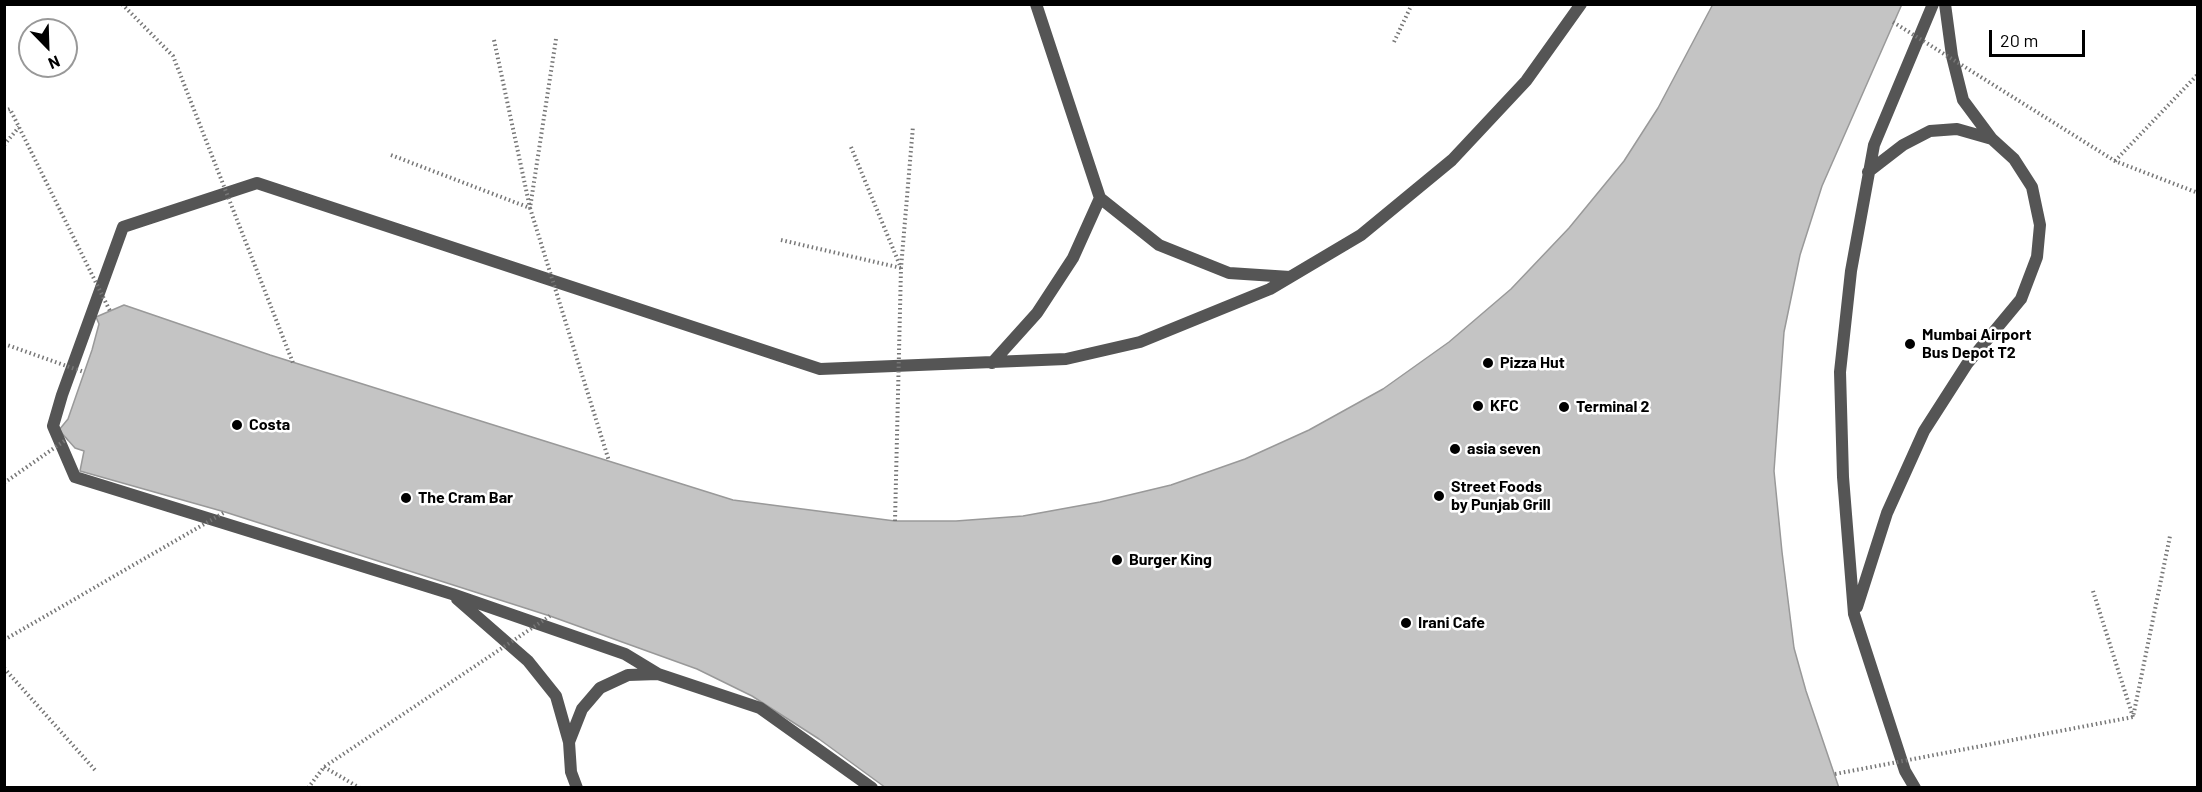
<!DOCTYPE html>
<html>
<head>
<meta charset="utf-8">
<style>
	body { margin:0 }
	#map { position:relative; width:2202px; height:792px; overflow:hidden; background:#fff; font-family:Barlow,sans-serif }
	canvas { display:block }
	.frame { position:absolute; inset:0; border:6px solid #000; pointer-events:none }
	.north { position:absolute; left:18px; top:18px; width:60px; height:60px; box-sizing:border-box; background:#fff; border:2px solid #999; border-radius:50%; rotate:157deg; font-size:16px; font-weight:700; line-height:24px; text-align:center; color:#000 }
	.north::after { content:''; display:block; margin:auto; width:21px; height:27px; background:#000; clip-path:polygon(50% 0,100% 100%,50% 72%,0 100%) }
	.scale { position:absolute; left:1989px; top:30px; width:96px; height:27px; box-sizing:border-box; border:3px solid #000; border-top:0; padding-left:8px; font-size:18px; line-height:21px; white-space:nowrap; color:#000; -webkit-text-stroke:4px #fff; paint-order:stroke }
</style>
</head>
<body>
<div id="map">
<canvas width="2202" height="792"></canvas>
<div class="frame"></div>
<div class="north">N</div>
<div class="scale">20 m</div>
</div>
<script>
const context = document.querySelector('canvas').getContext('2d');
context.lineJoin = 'round';
function fill(path, color) { context.fillStyle = color; context.fill(path, 'evenodd'); }
const poly = rows => new Path2D(rows.map(r => 'M' + r).join(''));
function strokePath(path, color, width, dash) { context.strokeStyle = color; context.lineWidth = width; context.lineCap = dash ? 'butt' : 'round'; context.setLineDash(dash || []); context.stroke(path); }
function label(font, color, halo, rows, align = 'center') {
  context.font = font + ' Barlow,sans-serif'; context.lineWidth = 5; context.setLineDash([]); context.textBaseline = 'middle'; context.strokeStyle = halo; context.fillStyle = color; for (const [text, x, y, turn = 0] of rows) {
    context.save(); context.translate(x, y); context.rotate((+turn || 0) * Math.PI / 180); context.textAlign = isNaN(turn) ? turn : align; if (halo) context.strokeText(text, 0, 0); context.fillText(text, 0, 0); context.restore();
  }
}
const building = poly([
	[1713,4,1902,4,1822,186,1800,255,1784,332,1774,471,1782,552,1794,648,1806,691,1839,788,886,788,819,739,752,696,697,669,550,616,225,512,80,471,84,451,75,448,59,430,68,419,92,350,99,324,96,317,124,305,270,355,733,500,895,521,956,521,1023,516,1100,502,1171,485,1245,459,1309,430,1383,389,1449,342,1511,289,1569,228,1624,161,1658,108,1713,4]
]);
const path = poly([
	[494,40,530,208],
	[1394,42,1412,4],
	[4,145,19,127],
	[851,147,901,268],
	[391,155,530,208],
	[2115,161,2198,74],
	[781,240,901,268],
	[2093,591,2133,717],
	[4,668,95,770],
	[324,767,360,788]
]);
const lane = poly([
	[1036,4,1100,198,1159,245,1229,273,1290,277],
	[1945,4,1952,56,1963,100,1992,139],
	[992,363,1037,313,1073,258,1100,198],
	[457,599,528,661,556,696,569,742],
	[1857,607,1887,513,1924,431,1967,364,2021,299,2037,257,2040,225,2032,187,2014,159,1992,139,1957,129,1930,131,1903,145,1868,172],
	[577,788,571,772,569,742,582,709,600,688,628,675,658,674],
	[872,788,760,708,658,674,625,654,452,594,75,477,53,426,62,395,123,227,257,183,820,369,1066,359,1140,342,1270,289,1361,235,1452,160,1526,81,1581,4],
	[1915,788,1905,771,1854,614,1843,477,1840,372,1851,271,1874,145,1933,4]
]);
const pathBridge = poly([
	[122,4,173,56,293,363],
	[1893,22,2115,161,2198,193],
	[556,39,530,208,609,461],
	[4,111,10,109,110,311],
	[4,344,84,372],
	[4,483,67,439],
	[895,521,901,268,913,126],
	[4,640,225,512],
	[1835,774,2133,717,2170,536],
	[308,788,324,767,550,616]
]);
const markers = [
	[1910,344,6,"#000"],
	[1488,363,6,"#000"],
	[1478,406,6,"#000"],
	[1564,407,6,"#000"],
	[237,425,6,"#000"],
	[1455,449,6,"#000"],
	[1439,496,6,"#000"],
	[406,498,6,"#000"],
	[1117,560,6,"#000"],
	[1406,623,6,"#000"]
];
const poiNames = [
	["Mumbai Airport",1922,335],
	["Bus Depot T2",1922,353],
	["Pizza Hut",1500,363],
	["KFC",1490,406],
	["Terminal 2",1576,407],
	["Costa",249,425],
	["asia seven",1467,449],
	["Street Foods",1451,487],
	["by Punjab Grill",1451,505],
	["The Cram Bar",418,498],
	["Burger King",1129,560],
	["Irani Cafe",1418,623]
];
fill(building, '#c4c4c4');
strokePath(building, '#999', 1.5);
strokePath(path, '#777', 4, [1.5, 3]);
strokePath(lane, '#555', 12);
strokePath(pathBridge, '#777', 4, [1.5, 3]);
for (const [x, y, r, color] of markers) { const dot = new Path2D(); dot.arc(x, y, r, 0, 2 * Math.PI); context.fillStyle = color; context.fill(dot); strokePath(dot, '#fff', 2); }
label('bold 16px', '#000', '#fff', poiNames, 'left');
</script>
</body>
</html>
